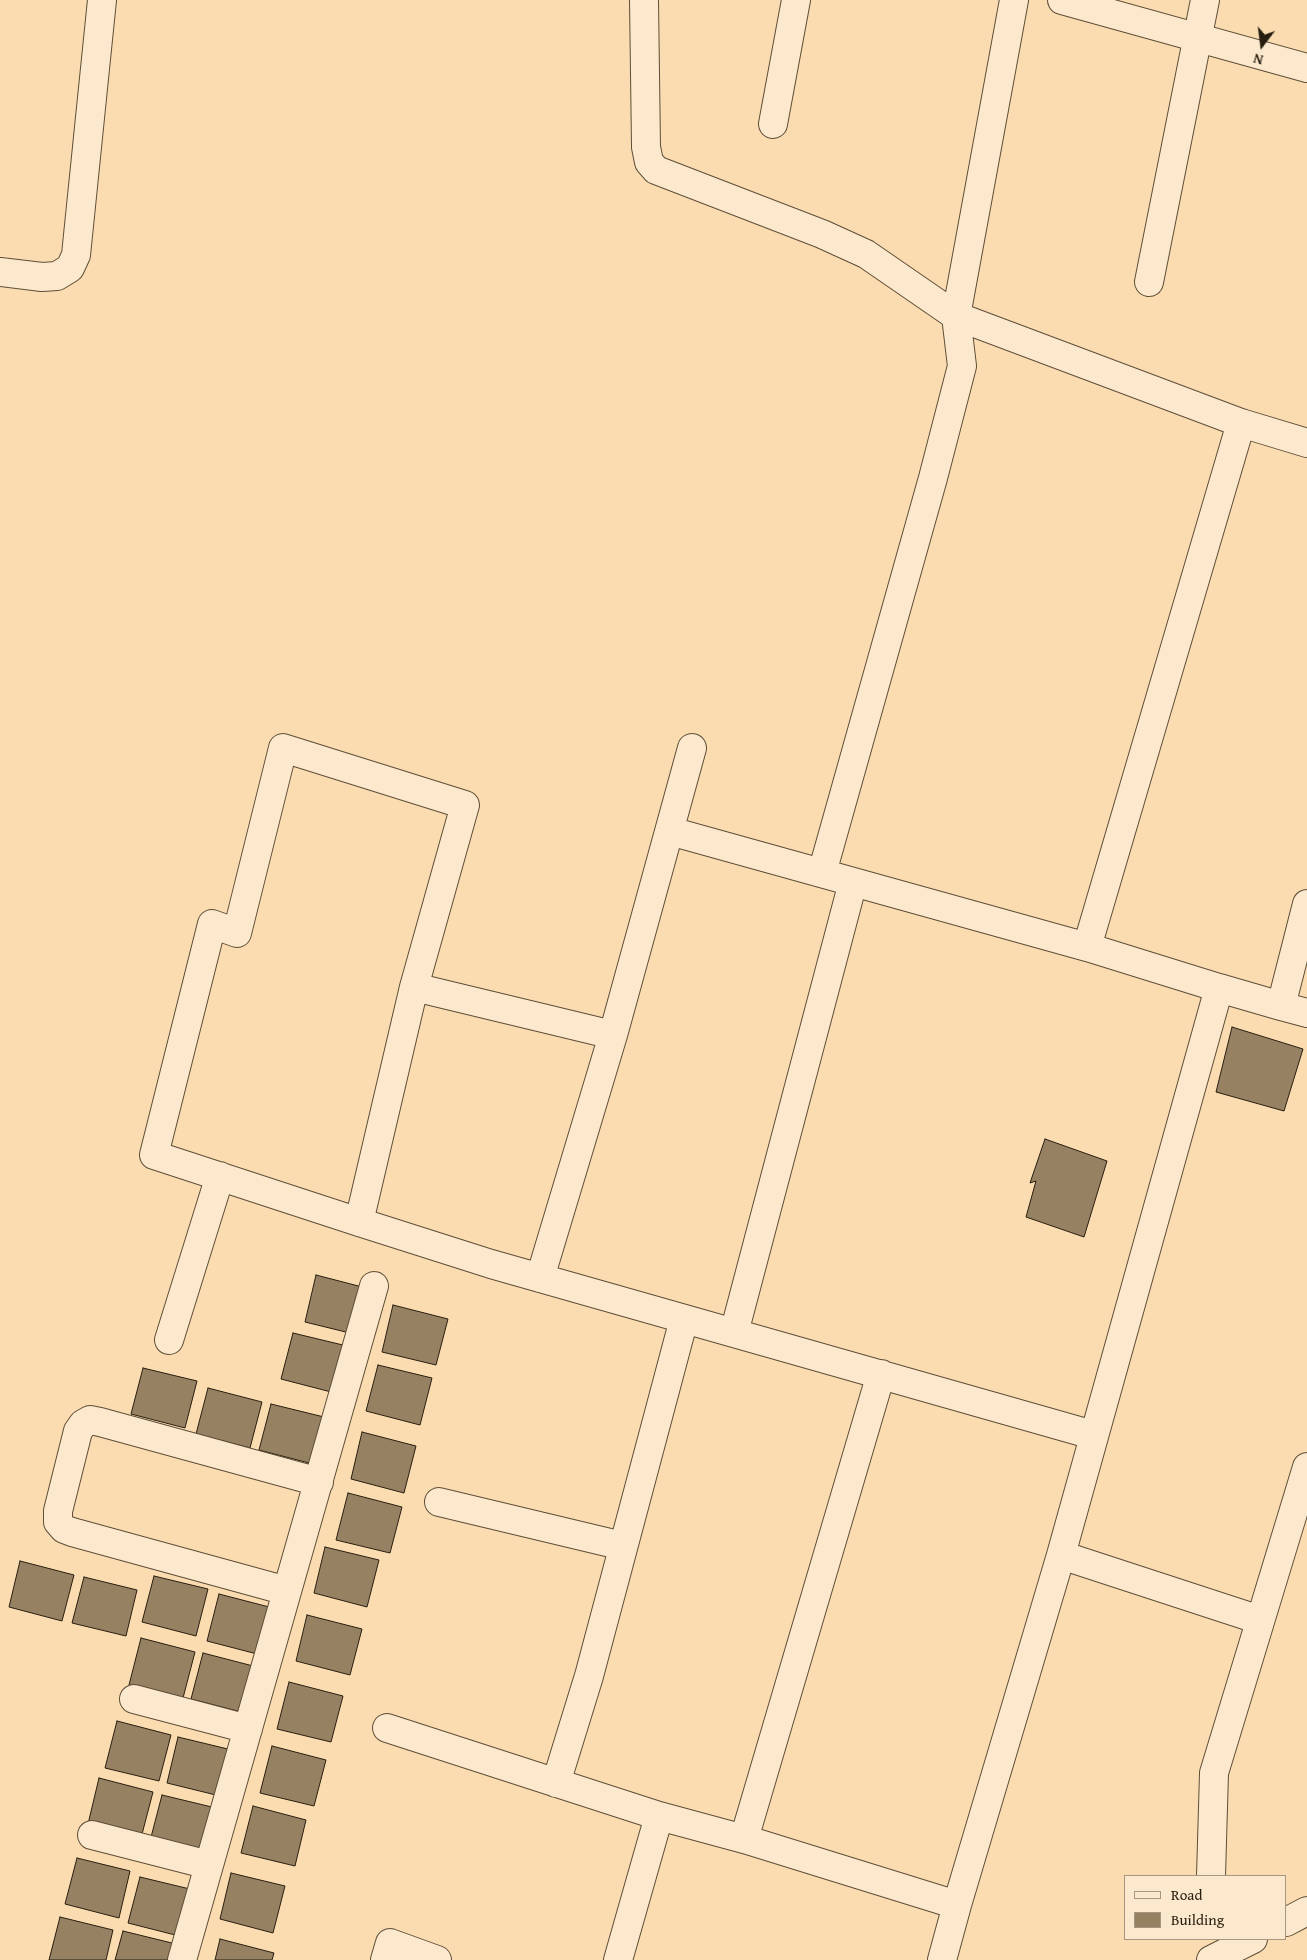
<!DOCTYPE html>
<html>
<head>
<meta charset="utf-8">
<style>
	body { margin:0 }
	#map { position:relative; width:1307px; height:1960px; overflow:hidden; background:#fbdcb1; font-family:"Gentium Book Plus",serif }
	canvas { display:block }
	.legend { position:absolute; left:1124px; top:1875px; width:162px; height:65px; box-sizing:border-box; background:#fce8cc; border:1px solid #a79780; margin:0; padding:6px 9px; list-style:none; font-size:15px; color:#281e0f }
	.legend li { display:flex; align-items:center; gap:10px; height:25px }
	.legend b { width:25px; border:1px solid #a79780 }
	.north { position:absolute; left:1237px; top:20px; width:50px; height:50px; -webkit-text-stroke:4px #fce8cc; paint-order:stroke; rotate:195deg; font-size:14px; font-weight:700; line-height:20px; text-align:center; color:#281e0f }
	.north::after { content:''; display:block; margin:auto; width:18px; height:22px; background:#281e0f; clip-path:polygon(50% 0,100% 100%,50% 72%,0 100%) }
</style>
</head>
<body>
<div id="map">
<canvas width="1307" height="1960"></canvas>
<ul class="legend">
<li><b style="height:6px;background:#fce8cc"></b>Road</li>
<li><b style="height:14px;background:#968163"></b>Building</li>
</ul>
<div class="north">N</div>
</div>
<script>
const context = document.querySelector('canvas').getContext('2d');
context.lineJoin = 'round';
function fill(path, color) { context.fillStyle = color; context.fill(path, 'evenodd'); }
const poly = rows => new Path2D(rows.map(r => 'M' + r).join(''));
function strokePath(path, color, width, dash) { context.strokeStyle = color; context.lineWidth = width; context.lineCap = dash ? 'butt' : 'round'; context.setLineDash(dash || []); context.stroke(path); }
const building = poly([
	[1232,1027,1303,1049,1284,1111,1216,1092,1232,1027],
	[1045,1139,1107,1161,1084,1237,1026,1217,1036,1181,1030,1183,1045,1139],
	[316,1275,370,1289,358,1335,305,1322,316,1275],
	[393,1305,448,1319,436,1365,382,1352,393,1305],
	[293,1333,347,1346,335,1393,281,1379,293,1333],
	[378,1365,432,1378,420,1425,366,1411,378,1365],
	[143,1368,197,1381,185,1428,131,1414,143,1368],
	[208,1388,262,1402,250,1448,196,1434,208,1388],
	[271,1404,324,1417,313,1464,259,1450,271,1404],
	[362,1432,416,1446,404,1493,351,1479,362,1432],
	[348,1493,402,1507,390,1553,336,1540,348,1493],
	[325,1547,379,1560,367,1607,314,1593,325,1547],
	[20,1561,74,1575,62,1621,9,1607,20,1561],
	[154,1576,208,1589,196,1636,142,1622,154,1576],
	[84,1577,137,1590,126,1636,72,1623,84,1577],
	[219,1594,273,1608,261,1655,207,1641,219,1594],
	[307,1615,362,1629,350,1675,296,1661,307,1615],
	[141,1638,195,1652,183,1698,129,1685,141,1638],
	[203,1653,257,1667,245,1713,191,1699,203,1653],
	[289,1682,343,1696,331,1742,277,1729,289,1682],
	[117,1721,171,1735,159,1781,105,1768,117,1721],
	[178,1737,232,1750,220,1796,167,1783,178,1737],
	[272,1746,326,1760,314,1806,260,1793,272,1746],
	[99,1778,153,1792,141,1838,88,1824,99,1778],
	[162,1795,216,1808,204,1855,150,1841,162,1795],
	[253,1806,306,1820,295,1866,241,1853,253,1806],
	[77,1858,130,1871,119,1918,65,1904,77,1858],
	[231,1873,285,1886,273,1933,220,1919,231,1873],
	[140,1877,194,1890,183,1937,128,1923,140,1877],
	[60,1917,113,1930,106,1960,49,1960,60,1917],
	[123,1931,176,1944,173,1960,115,1960,123,1931],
	[220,1939,274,1953,272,1960,215,1960,220,1939]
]);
const minor = poly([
	[644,0,646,147,649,162,656,170,822,234,866,254,956,316,1241,423,1307,443],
	[1062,0,1307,68],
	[773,124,796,0],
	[0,272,42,277,57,276,70,268,76,255,102,0],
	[1149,282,1205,0],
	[670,831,1087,947,1219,988],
	[822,873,933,478,962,366,956,316,1014,0],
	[1087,947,1241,423],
	[414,987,613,1035,540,1278],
	[1281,1006,1307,1013],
	[613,1035,692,748],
	[359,1222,414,987,465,805,283,748,237,933,212,924,154,1155,359,1222,491,1264,1093,1435],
	[734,1333,853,882],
	[169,1340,220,1176],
	[439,1502,623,1546],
	[1061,1555,1260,1620],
	[287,1591,72,1532,64,1529,58,1522,58,1511,78,1431,83,1424,90,1420,100,1422,319,1482],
	[134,1699,248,1729],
	[387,1728,659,1816],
	[556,1783,589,1676,684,1319],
	[92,1835,209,1865],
	[744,1839,881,1374],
	[1211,1876,1214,1773,1307,1467],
	[1286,1922,1307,1911],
	[182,1960,374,1286],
	[385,1960,390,1943,437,1960],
	[618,1960,659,1816,744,1839,957,1905,1061,1555,1219,988,1281,1006,1307,904],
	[942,1960,957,1905],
	[1211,1960,1253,1939]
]);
fill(building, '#968163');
strokePath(building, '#281e0f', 1);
strokePath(minor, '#5d4e38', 30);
strokePath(minor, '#fce8cc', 28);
</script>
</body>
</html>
